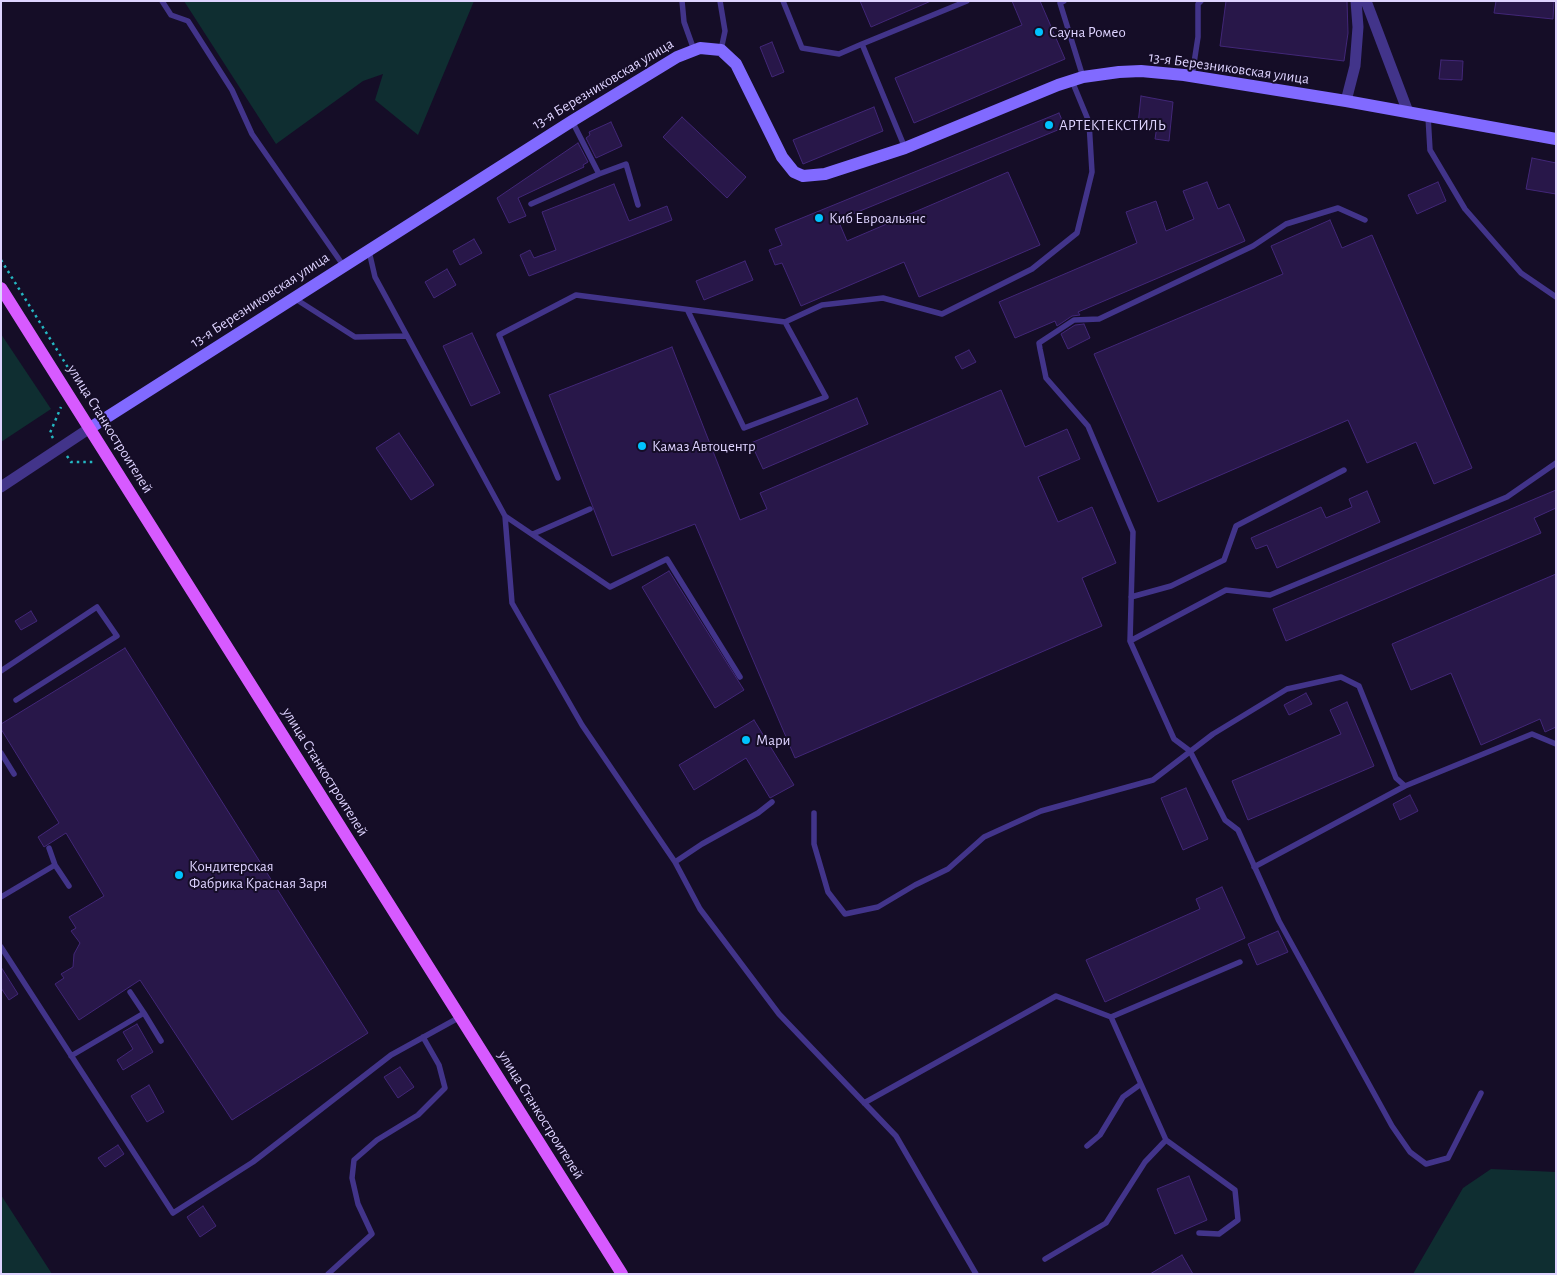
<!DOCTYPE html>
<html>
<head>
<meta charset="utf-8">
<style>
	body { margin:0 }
	#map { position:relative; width:1557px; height:1275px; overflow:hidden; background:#150d27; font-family:"Alegreya Sans",sans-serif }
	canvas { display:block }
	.frame { position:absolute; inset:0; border:2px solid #ded3ff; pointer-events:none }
</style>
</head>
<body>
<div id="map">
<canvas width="1557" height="1275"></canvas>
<div class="frame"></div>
</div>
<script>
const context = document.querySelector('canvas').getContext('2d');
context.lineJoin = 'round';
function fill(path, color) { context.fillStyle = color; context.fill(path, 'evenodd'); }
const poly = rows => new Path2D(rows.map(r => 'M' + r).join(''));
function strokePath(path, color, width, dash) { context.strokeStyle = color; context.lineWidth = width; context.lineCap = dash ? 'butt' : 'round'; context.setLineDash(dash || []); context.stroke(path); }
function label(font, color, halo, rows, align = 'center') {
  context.font = font + ' "Alegreya Sans",sans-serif'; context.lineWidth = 4; context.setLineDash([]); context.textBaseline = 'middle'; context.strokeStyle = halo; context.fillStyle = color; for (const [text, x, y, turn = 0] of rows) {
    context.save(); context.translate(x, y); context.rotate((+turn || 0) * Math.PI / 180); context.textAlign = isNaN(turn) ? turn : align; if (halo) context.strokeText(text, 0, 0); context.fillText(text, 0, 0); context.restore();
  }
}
const green = poly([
	[184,1,474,1,418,135,375,100,383,74,363,81,276,144],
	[1,334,51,409,1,442],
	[1491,1169,1556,1172,1556,1274,1413,1274,1463,1188],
	[1,1195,52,1274,1,1274]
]);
const building = poly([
	[860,1,931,1,871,27,860,1],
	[1012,1,1040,1,1065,59,914,123,895,78,1022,25,1012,1],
	[1226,1,1347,1,1348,33,1344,61,1220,46,1226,1],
	[1496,1,1554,1,1553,19,1494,13,1496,1],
	[772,42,784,72,772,77,760,47,772,42],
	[1441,60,1463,61,1462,80,1439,79,1441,60],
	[1141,96,1173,102,1169,141,1155,139,1157,126,1138,124,1141,96],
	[874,107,883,131,803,164,793,140,874,107],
	[1059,113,1065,127,838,220,847,241,1008,172,1040,245,919,297,904,262,801,306,782,263,775,265,769,250,782,245,775,229,1059,113],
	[682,117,746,177,727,198,663,137,682,117],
	[611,122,622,146,596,158,586,138,590,135,589,132,611,122],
	[578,143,588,162,583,165,584,167,518,198,526,216,509,223,497,198,578,143],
	[1532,158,1556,163,1556,194,1526,189,1532,158],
	[1207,182,1218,209,1229,204,1245,241,1078,312,1080,315,1072,316,1057,326,1055,321,1015,338,999,302,1137,243,1126,212,1156,201,1166,231,1194,219,1183,191,1207,182],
	[1438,182,1446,201,1417,214,1408,195,1438,182],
	[614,184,629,221,667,206,672,220,529,276,520,255,530,250,534,258,556,250,542,212,614,184],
	[1330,220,1342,248,1372,235,1472,468,1434,484,1416,442,1367,463,1348,420,1158,502,1094,354,1283,274,1271,246,1330,220],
	[474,239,482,253,460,265,453,251,474,239],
	[745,261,753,280,704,300,696,281,745,261],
	[447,269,456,285,434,298,425,282,447,269],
	[1084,324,1090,338,1068,349,1061,334,1075,325,1084,324],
	[472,333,500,393,471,406,443,346,472,333],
	[672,347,740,520,767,509,760,493,1001,390,1025,447,1067,429,1080,459,1038,477,1058,522,1092,507,1116,563,1082,578,1102,626,795,758,695,524,612,556,549,395,672,347],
	[969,350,976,362,962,369,955,357,969,350],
	[857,398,868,424,763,469,751,443,857,398],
	[399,433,434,485,411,500,376,448,399,433],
	[1556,490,1556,508,1534,518,1541,533,1286,641,1273,609,1556,490],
	[1367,491,1380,522,1277,568,1267,545,1256,549,1251,538,1321,507,1326,518,1352,507,1349,499,1367,491],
	[669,571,744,690,715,708,642,587,669,571],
	[1556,574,1556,727,1545,732,1540,719,1481,745,1451,673,1411,690,1392,644,1556,574],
	[31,611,37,621,21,630,15,621,31,611],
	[125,648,368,1033,232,1120,140,980,79,1020,55,984,64,978,61,974,73,967,74,954,80,943,71,931,76,928,69,917,104,896,66,833,44,847,38,837,59,823,1,729,1,724,125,648],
	[1306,693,1312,704,1289,715,1284,705,1306,693],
	[1347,702,1374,766,1248,820,1232,781,1341,734,1330,710,1347,702],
	[754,720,794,785,770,798,746,758,694,790,679,765,754,720],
	[1186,788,1208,839,1183,850,1161,798,1186,788],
	[1410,795,1418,811,1400,820,1393,804,1410,795],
	[1222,887,1245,938,1105,1002,1086,960,1200,909,1196,899,1222,887],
	[1278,931,1288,952,1257,965,1248,944,1278,931],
	[1,967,18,994,9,1000,1,988,1,967],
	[137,1024,153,1052,123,1070,117,1060,133,1049,123,1032,137,1024],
	[400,1067,414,1087,398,1098,384,1077,400,1067],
	[149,1085,164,1112,147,1122,131,1096,149,1085],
	[118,1145,124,1154,105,1167,98,1158,118,1145],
	[1189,1176,1207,1220,1175,1234,1157,1189,1189,1176],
	[203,1206,216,1226,200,1237,187,1217,203,1206],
	[1182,1255,1193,1274,1150,1274,1182,1255]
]);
const path = poly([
	[1,260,77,382],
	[53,438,50,433,61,407],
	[67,456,71,462,96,462]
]);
const lane = poly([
	[162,1,171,15,188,21,232,90,252,134,343,265],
	[682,1,684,22,694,50],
	[720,1,725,31,721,50],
	[783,1,802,48,839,54,862,44],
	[1064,1,1060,3,1083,77],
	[1192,76,1198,37,1198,4,1201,1],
	[1428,116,1430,150,1465,209,1521,273,1556,297],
	[905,148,862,44,967,1],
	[599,174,626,164,638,205],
	[531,204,599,174,572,121],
	[1365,220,1338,208,1286,224,1253,246,1099,319,1074,320,1039,343,1040,349,1046,378,1088,426,1133,532,1130,641,1174,739,1190,751,1225,820,1238,830,1279,921,1392,1126,1410,1152,1426,1164,1448,1158,1481,1093],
	[369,251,375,277,505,516,512,603,582,725,675,862,700,909,779,1014,896,1136,976,1274],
	[294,298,355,337,407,336],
	[688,311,744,428,826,397,785,322],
	[558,478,499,335,576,295,785,322,822,305,883,298,942,314,1032,269,1077,233,1092,172,1089,122,1072,81],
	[505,516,610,587,667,559,740,677],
	[533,534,590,509],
	[1131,597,1171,586,1224,560,1236,526,1344,470],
	[1130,641,1226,590,1270,595,1507,497,1556,463],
	[1,671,97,607,117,636,16,700],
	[1,753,14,774],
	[814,813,814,844,828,892,845,914,878,907,915,885,948,869,984,837,1041,811,1153,780,1213,734,1287,689,1341,677,1359,686,1396,778,1405,786,1532,734,1556,744],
	[49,848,55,865],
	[675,862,702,844,758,813,772,802],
	[1254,867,1405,786],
	[1,897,55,865,69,886],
	[1,947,173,1213,253,1162,391,1055,460,1017],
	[144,1013,161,1041],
	[1111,1017,1166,1140,1235,1190,1238,1220,1219,1234,1199,1233],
	[71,1056,144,1013,130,992],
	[864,1103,1056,996,1111,1017,1240,962],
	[1087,1146,1100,1135,1123,1097,1141,1084],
	[1045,1259,1106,1223,1145,1162,1166,1140],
	[328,1274,372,1234,358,1204,352,1178,354,1160,377,1140,418,1115,445,1088,439,1065,423,1037]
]);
const street = poly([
	[1366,1,1408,112],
	[1346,101,1355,66,1358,27,1356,1],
	[1,487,90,428]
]);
const secondary = poly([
	[90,428,572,121,677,57,700,48,721,50,736,64,782,157,794,172,803,176,825,174,905,148,1058,85,1083,77,1119,72,1141,71,1184,75,1346,101,1556,139]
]);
const primary = poly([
	[1,288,622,1274]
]);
const markers = [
	[1039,32,5,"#00c3fe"],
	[1049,125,5,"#00c3fe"],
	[819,218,5,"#00c3fe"],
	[642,446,5,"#00c3fe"],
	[746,740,5,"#00c3fe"],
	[179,875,5,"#00c3fe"]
];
const poiNames = [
	["Сауна Ромео",1049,32],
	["АРТЕКТЕКСТИЛЬ",1059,125],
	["Киб Евроальянс",829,218],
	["Камаз Автоцентр",652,446],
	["Мари",756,740],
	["Кондитерская",189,866],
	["Фабрика Красная Заря",189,883]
];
const streetNames = [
	["13-я Березниковская улица",1229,68,8],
	["13-я Березниковская улица",603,84,-31],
	["13-я Березниковская улица",260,300,-33],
	["улица Станкостроителей",110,429,58],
	["улица Станкостроителей",325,772,58],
	["улица Станкостроителей",541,1115,58]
];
fill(green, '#0f2e31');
fill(building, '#281749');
strokePath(building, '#422778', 1);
strokePath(path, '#24b7c2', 2.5, [2.5, 4]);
strokePath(lane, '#42348a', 5.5);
strokePath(street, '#42348a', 11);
strokePath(secondary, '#816aff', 12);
strokePath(primary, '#d75aff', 12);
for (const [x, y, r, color] of markers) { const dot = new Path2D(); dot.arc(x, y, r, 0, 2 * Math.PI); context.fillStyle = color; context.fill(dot); strokePath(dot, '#150d27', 2); }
label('15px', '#ded3ff', '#150d27', poiNames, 'left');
label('15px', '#ded3ff', '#150d27', streetNames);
</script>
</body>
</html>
